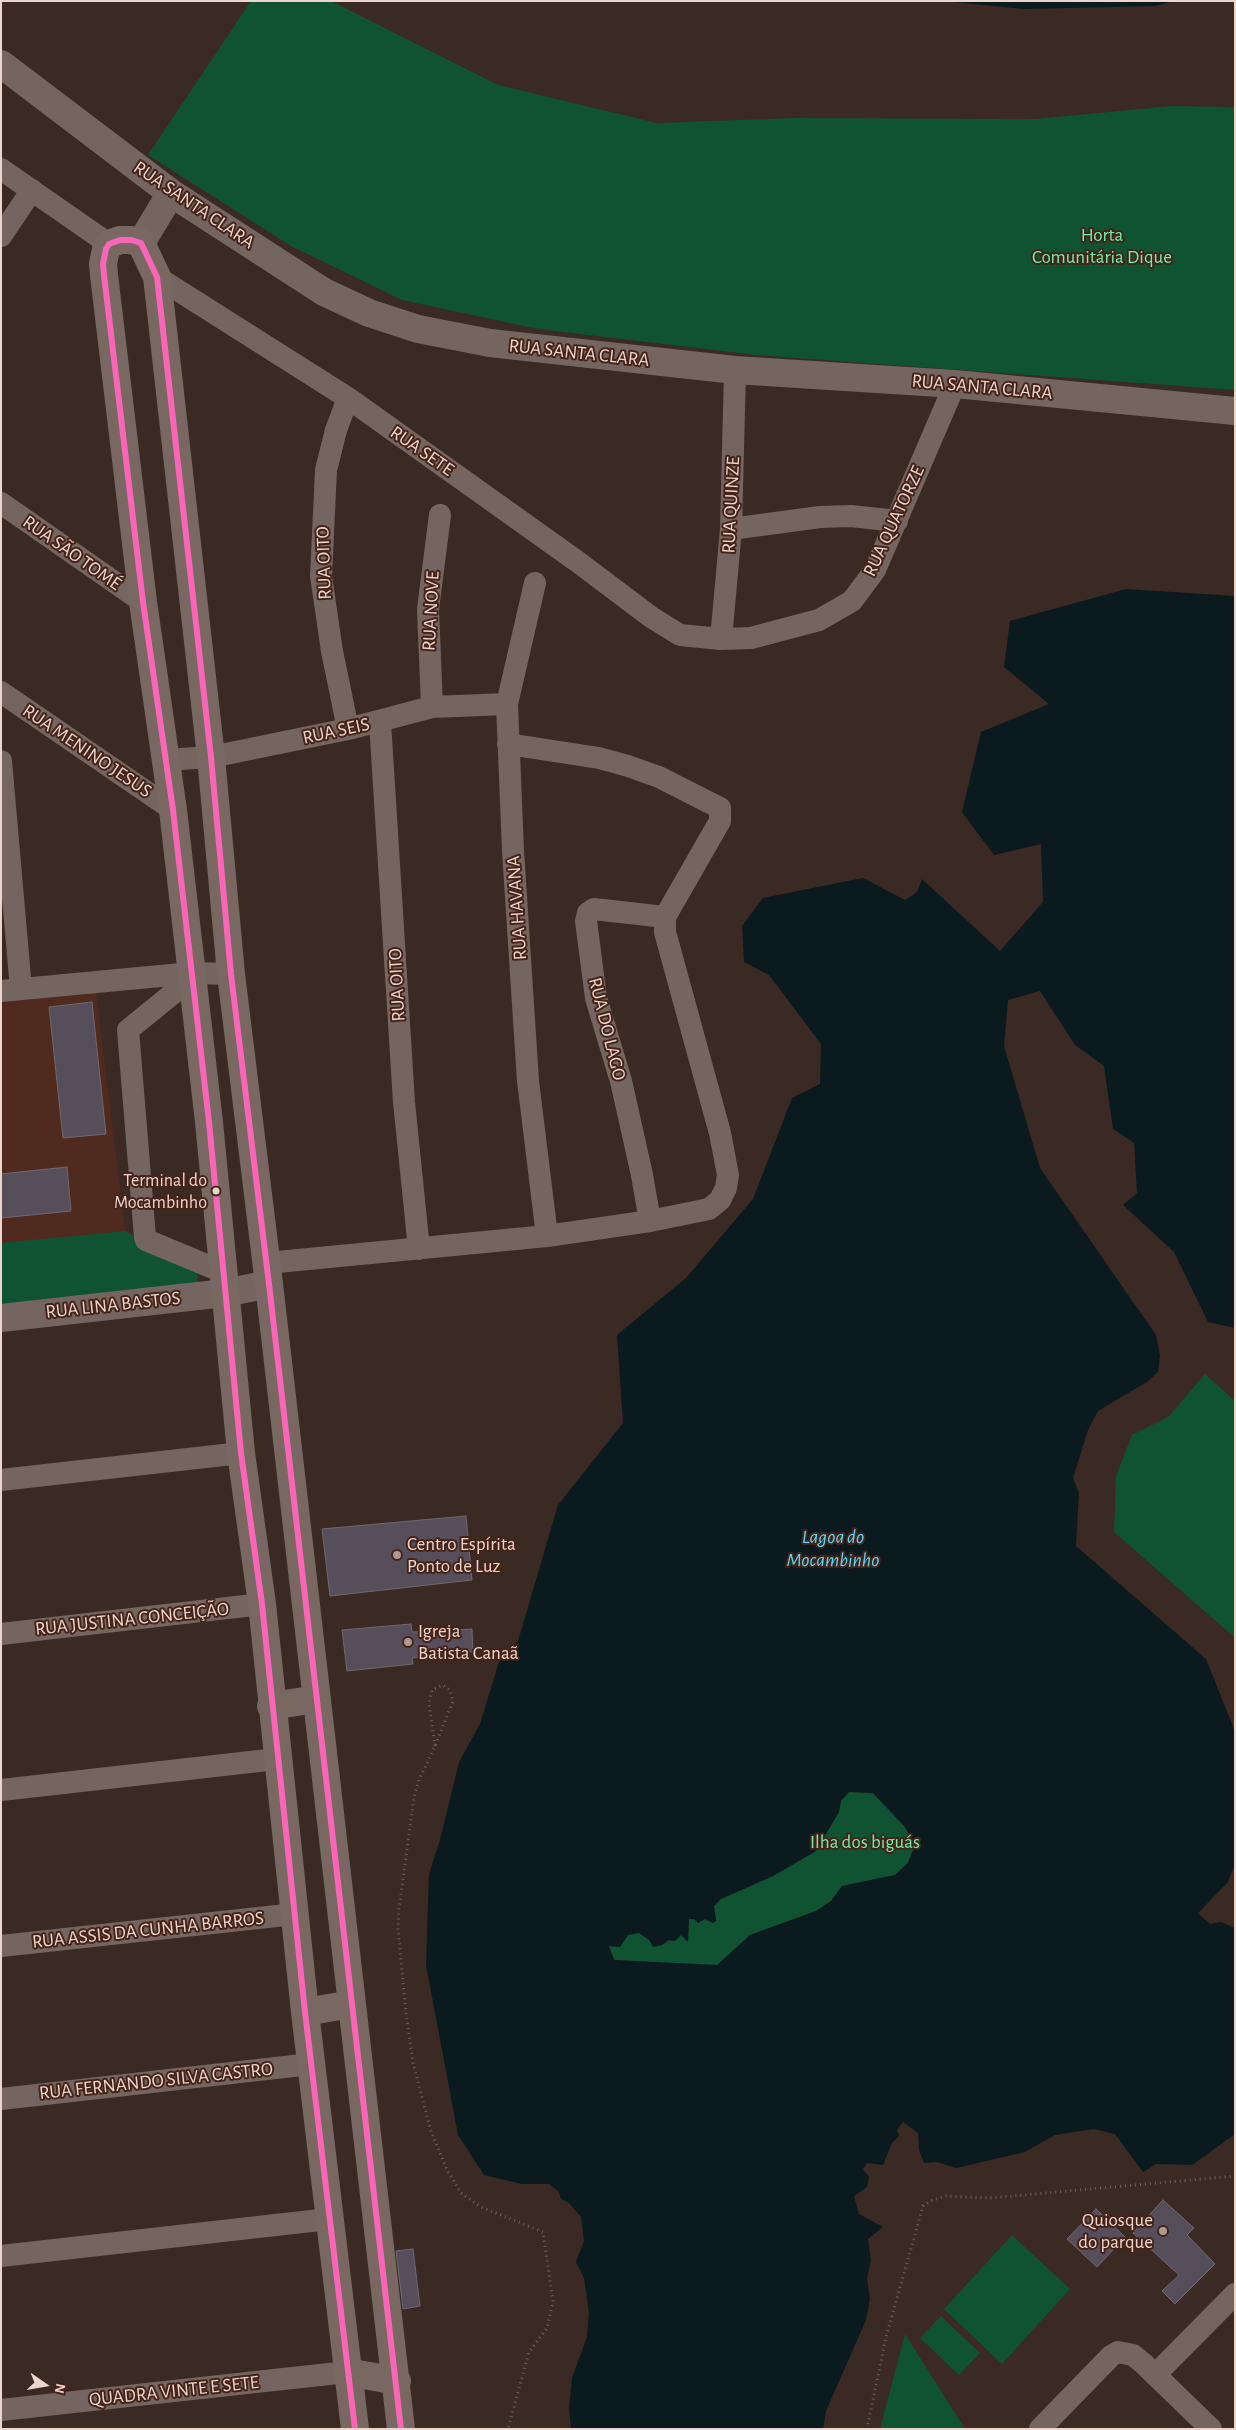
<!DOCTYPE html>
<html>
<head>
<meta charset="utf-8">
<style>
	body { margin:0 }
	#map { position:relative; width:1236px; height:2430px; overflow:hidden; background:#3b2923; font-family:"Alegreya Sans",sans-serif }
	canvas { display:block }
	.frame { position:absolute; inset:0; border:2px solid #ecd5cd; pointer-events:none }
	.north { position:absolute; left:20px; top:2360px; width:50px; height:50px; -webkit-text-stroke:4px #452319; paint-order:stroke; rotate:103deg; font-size:14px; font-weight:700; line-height:20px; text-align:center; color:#ecd5cd }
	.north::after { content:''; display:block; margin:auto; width:18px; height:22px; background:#ecd5cd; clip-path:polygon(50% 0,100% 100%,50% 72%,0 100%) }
</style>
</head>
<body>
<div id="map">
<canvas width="1236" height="2430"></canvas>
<div class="frame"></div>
<div class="north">N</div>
</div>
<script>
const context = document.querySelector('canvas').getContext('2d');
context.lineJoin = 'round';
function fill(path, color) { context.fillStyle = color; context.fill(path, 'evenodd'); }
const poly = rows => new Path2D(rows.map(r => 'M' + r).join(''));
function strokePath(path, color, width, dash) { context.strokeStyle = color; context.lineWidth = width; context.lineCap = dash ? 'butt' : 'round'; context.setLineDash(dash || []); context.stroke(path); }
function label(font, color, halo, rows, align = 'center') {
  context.font = font + ' "Alegreya Sans",sans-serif'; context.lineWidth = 4; context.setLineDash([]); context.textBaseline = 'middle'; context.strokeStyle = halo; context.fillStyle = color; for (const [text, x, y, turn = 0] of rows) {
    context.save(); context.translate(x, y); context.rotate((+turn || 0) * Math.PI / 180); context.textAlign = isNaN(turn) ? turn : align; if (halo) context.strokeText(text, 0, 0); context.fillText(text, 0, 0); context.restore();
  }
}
const built = poly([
	[95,984,125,1230,197,1272,1,1305,1,996]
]);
const green = poly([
	[251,1,331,1,498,85,657,123,794,118,1035,119,1172,106,1235,107,1235,390,756,355,538,329,402,300,291,246,148,155],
	[125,1231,197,1272,198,1286,1,1305,1,1243],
	[1205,1374,1235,1401,1235,1638,1114,1532,1116,1476,1132,1435,1168,1417],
	[849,1792,873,1793,905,1827,915,1845,908,1863,895,1875,842,1886,831,1901,816,1911,750,1935,718,1966,615,1960,608,1946,620,1947,628,1935,639,1932,662,1945,681,1935,688,1941,689,1919,716,1921,714,1906,721,1899,773,1876,816,1851,839,1812,841,1801],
	[1012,2235,1070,2289,1002,2364,944,2309],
	[941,2316,980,2353,959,2375,920,2338],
	[905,2334,965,2429,880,2429]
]);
const water = poly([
	[943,1,1173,1,1156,6,1024,9],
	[1126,589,1235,596,1235,1328,1208,1322,1174,1252,1123,1205,1137,1193,1134,1143,1113,1129,1104,1066,1075,1045,1040,991,1008,1000,1004,1046,1040,1168,1156,1335,1160,1356,1158,1372,1147,1382,1098,1411,1088,1430,1073,1478,1079,1493,1076,1546,1206,1659,1232,1724,1235,1734,1235,1864,1228,1882,1198,1913,1210,1924,1221,1922,1235,1928,1235,2134,1192,2165,1156,2164,1143,2172,1115,2134,1094,2129,1055,2135,1025,2152,956,2168,937,2162,924,2163,919,2150,918,2133,903,2122,897,2130,899,2136,892,2143,883,2165,867,2163,863,2169,869,2177,867,2187,854,2196,859,2214,883,2227,868,2239,871,2260,867,2279,870,2299,866,2320,826,2411,823,2429,571,2429,569,2408,572,2378,587,2337,589,2313,584,2278,576,2262,584,2241,581,2217,568,2202,561,2199,559,2192,549,2184,522,2184,484,2175,458,2135,426,1965,429,1874,440,1840,459,1762,480,1724,499,1662,518,1641,558,1505,623,1423,617,1335,686,1278,753,1199,792,1098,820,1084,821,1044,769,975,744,962,742,926,763,898,863,878,905,900,917,892,922,879,1000,951,1043,902,1041,844,994,855,962,812,981,732,1049,704,1004,667,1010,621],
	[849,1792,873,1793,905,1827,915,1845,908,1863,895,1875,842,1886,831,1901,816,1911,750,1935,717,1965,614,1960,609,1946,620,1947,628,1935,639,1933,649,1940,653,1947,662,1945,668,1940,675,1941,681,1935,688,1942,689,1919,694,1919,698,1923,705,1919,713,1923,716,1921,714,1906,721,1899,773,1876,816,1851,839,1812,841,1801]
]);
const building = poly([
	[92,1002,106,1134,63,1138,49,1007,92,1002],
	[67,1167,71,1211,1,1218,1,1174,67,1167],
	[466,1516,472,1580,330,1596,322,1529,466,1516],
	[411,1624,412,1632,472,1629,473,1652,412,1658,413,1664,347,1671,342,1630,411,1624],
	[1163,2200,1194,2228,1187,2235,1215,2264,1175,2304,1162,2291,1179,2275,1133,2233,1163,2200],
	[1096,2209,1125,2237,1097,2267,1067,2239,1096,2209],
	[413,2249,420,2306,403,2309,396,2251,413,2249]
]);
const path = poly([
	[435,1746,429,1704,432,1690,442,1685,450,1690,453,1701,435,1746,419,1780,414,1797,399,1909,398,1929,406,2013,413,2063,431,2131,447,2170,461,2193,481,2207,543,2232,553,2301,547,2328,529,2352,508,2429],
	[867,2429,886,2337,923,2206,930,2201,946,2196,990,2198,1235,2176]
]);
const minor = poly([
	[1,169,109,244],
	[1,236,32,190],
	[157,277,348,398,578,562,651,617,680,635,721,639,751,638,819,620,852,601,875,570,955,384],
	[348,398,336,430,326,470,321,576,332,651,348,729],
	[1,503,143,602],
	[731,529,820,517,851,516,897,521],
	[535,583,507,704,513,851,528,1081,547,1236],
	[721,639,731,529,735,370],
	[1,692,173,810],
	[432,707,428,609,440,515],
	[380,722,404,1102,419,1249],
	[165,760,211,757,348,729,432,707,507,704],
	[1,761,21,989],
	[192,978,128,1030,145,1237,146,1240,223,1272],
	[1,991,192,973,231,974],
	[650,1221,642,1175,621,1081,596,998,586,921,588,913,594,909,665,917],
	[267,1263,547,1236,650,1221,709,1209,720,1200,726,1188,728,1175,720,1133,665,932,665,917,720,821,720,808,659,777,628,766,599,758,508,744],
	[1,1480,241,1453],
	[1,1634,262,1604],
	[1,1790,277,1759],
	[1,1946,295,1914],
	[1,2099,311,2064],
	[1,2256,329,2219],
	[1155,2375,1235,2294],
	[1,2410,347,2372],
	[1040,2429,1111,2356,1118,2352,1133,2355,1144,2364,1211,2429]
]);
const tertiary = poly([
	[1,64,171,193,324,292,369,313,418,329,490,343,735,370,955,384,1235,411],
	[141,243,171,193],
	[1,1318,225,1293,269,1284]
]);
const secondary = poly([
	[271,1706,317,1699],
	[305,2012,352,2004],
	[347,2372,397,2381],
	[355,2429,305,2012,262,1604,241,1453,209,1122,173,810,143,602,104,275,103,264,106,249,109,244,120,240,131,240,141,243,157,277,211,757,231,974,269,1284,401,2429]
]);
const bus1 = poly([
	[355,2429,305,2012,262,1604,241,1453,209,1122,173,810,143,602,104,275,103,264,106,249,109,244,120,240,131,240,141,243,157,277,211,757,231,974,269,1284,401,2429]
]);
const markers = [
	[216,1191,4.5,"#ecd5cd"],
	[397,1555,5,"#ae9992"],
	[408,1642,5,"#ae9992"],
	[1163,2231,5,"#ae9992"]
];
const busNames = [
	["Terminal do",207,1181],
	["Mocambinho",207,1203]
];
const streetNames = [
	["RUA SANTA CLARA",194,205,34],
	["RUA SANTA CLARA",579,353,6],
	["RUA SANTA CLARA",982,387,5],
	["RUA SETE",422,451,35],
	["RUA QUINZE",731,505,-87],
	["RUA QUATORZE",894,521,-65],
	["RUA SÃO TOMÉ",72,553,35],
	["RUA OITO",324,563,-92],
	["RUA NOVE",431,611,-87],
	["RUA SEIS",336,731,-12],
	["RUA MENINO JESUS",87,751,34],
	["RUA HAVANA",517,908,-94],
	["RUA OITO",397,985,-93],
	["RUA DO LAGO",607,1029,76],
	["RUA LINA BASTOS",113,1305,-6],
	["RUA JUSTINA CONCEIÇÃO",132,1619,-6],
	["RUA ASSIS DA CUNHA BARROS",148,1930,-6],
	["RUA FERNANDO SILVA CASTRO",156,2081,-6],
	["QUADRA VINTE E SETE",174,2391,-6]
];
const parkNames = [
	["Horta",1102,235],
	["Comunitária Dique",1102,257],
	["Ilha dos biguás",865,1842]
];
const poiNames = [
	["Centro Espírita",407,1544],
	["Ponto de Luz",407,1566],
	["Igreja",418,1631],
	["Batista Canaã",418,1653],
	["Quiosque",1153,2220,"right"],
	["do parque",1153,2242,"right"]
];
const waterNames = [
	["Lagoa do",833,1537],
	["Mocambinho",833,1560]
];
fill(built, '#512a1f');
fill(green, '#0f5333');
fill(water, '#0b1a1e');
fill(building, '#564e5b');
strokePath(building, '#70696e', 1);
strokePath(path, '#6e605b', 3, [1, 4]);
strokePath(minor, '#746561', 22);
strokePath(tertiary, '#746561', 28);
strokePath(secondary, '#796761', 28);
strokePath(bus1, '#fa66b7', 6);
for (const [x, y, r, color] of markers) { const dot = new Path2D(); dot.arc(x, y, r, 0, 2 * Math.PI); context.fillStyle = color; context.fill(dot); strokePath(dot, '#452319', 2); }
label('18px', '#ecd5cd', '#452319', busNames, 'right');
label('19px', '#ecd5cd', '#452319', streetNames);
label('19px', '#69f3ab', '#452319', parkNames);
label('19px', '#ecd5cd', '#452319', poiNames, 'left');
label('italic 20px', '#50dafd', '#452319', waterNames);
</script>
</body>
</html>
